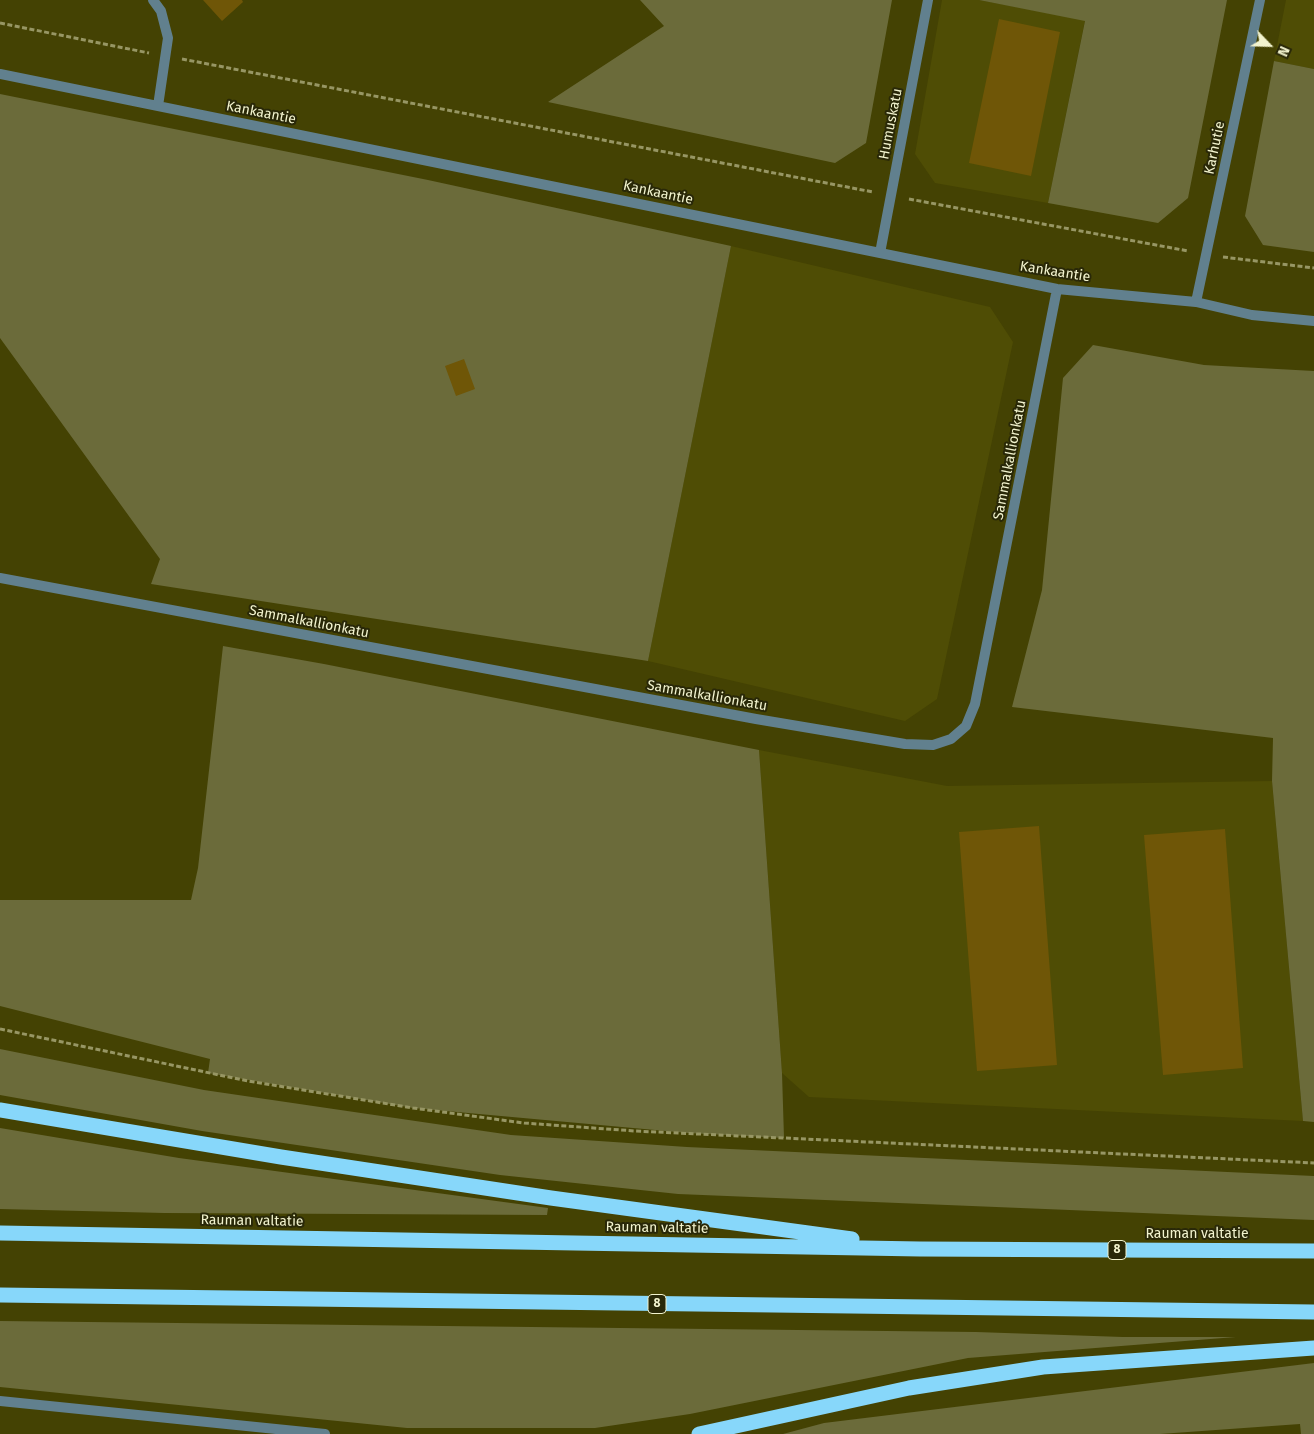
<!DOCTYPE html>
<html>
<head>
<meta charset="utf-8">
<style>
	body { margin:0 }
	#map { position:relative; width:1314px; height:1434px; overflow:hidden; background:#444203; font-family:"Fira Sans",sans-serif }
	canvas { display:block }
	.north { position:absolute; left:1244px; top:20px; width:50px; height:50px; -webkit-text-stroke:4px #292808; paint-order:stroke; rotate:114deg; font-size:14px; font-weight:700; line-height:20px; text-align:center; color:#f2f3ce }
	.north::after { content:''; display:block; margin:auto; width:18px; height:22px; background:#f2f3ce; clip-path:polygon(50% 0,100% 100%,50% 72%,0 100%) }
</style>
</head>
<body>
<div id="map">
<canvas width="1314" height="1434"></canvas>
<div class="north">N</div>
</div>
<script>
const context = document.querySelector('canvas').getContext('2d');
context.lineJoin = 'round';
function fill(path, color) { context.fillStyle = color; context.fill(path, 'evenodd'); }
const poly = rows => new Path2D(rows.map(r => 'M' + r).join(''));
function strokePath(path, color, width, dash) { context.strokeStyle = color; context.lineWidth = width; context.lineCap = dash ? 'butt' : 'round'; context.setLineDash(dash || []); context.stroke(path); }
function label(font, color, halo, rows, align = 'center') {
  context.font = font + ' "Fira Sans",sans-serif'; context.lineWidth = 4; context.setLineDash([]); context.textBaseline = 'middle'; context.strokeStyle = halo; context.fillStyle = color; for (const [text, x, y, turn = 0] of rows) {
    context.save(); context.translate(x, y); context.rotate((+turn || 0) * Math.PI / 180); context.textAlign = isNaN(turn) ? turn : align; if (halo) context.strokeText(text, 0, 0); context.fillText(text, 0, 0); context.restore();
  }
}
const built = poly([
	[942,0,979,0,1085,20,1048,203,935,183,915,154],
	[1286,0,1314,0,1314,69,1274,61],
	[731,246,990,307,1013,342,937,699,905,721,648,661],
	[759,750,947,786,1272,781,1303,1121,809,1097,782,1073]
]);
const green = poly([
	[640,0,892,0,866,143,835,163,548,102,664,26],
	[979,0,1227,0,1188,198,1158,223,1048,203,1085,21],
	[1274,61,1314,69,1314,252,1263,245,1245,216],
	[0,94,428,180,731,246,648,661,151,584,160,559,0,338],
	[1093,345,1204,365,1314,371,1314,1122,1303,1121,1272,781,1273,738,1012,707,1042,590,1063,378],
	[223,646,324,664,759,750,782,1073,784,1138,688,1133,413,1108,208,1073,210,1059,0,1006,0,900,191,900,198,868],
	[0,1049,204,1090,511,1135,687,1147,1314,1176,1314,1220,678,1194,500,1175,202,1131,0,1095],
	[0,1128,179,1158,548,1208,547,1215,164,1213,0,1209],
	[0,1321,976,1332,1123,1337,1236,1337,968,1358,690,1414,595,1428,407,1428,0,1387],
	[1314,1363,1314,1434,1301,1434,1300,1424,1160,1434,783,1434,824,1423]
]);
const building = poly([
	[203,0,242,0,243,2,222,21],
	[999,19,1060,32,1031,176,969,163],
	[464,359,475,389,456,396,445,366],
	[1039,826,1057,1065,977,1071,959,832],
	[1225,829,1243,1068,1163,1075,1144,835]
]);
const path = poly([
	[0,23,149,53],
	[182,59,873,192],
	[909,199,1188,251],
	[1223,257,1314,268],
	[0,1029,248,1081,413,1108,524,1123,635,1131,1314,1163]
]);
const service = poly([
	[0,1401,325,1434]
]);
const minor = poly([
	[153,0,161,11,168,38,158,106],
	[0,74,1057,289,1196,302,1252,315,1314,321],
	[880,253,928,0],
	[1196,302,1260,0],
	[0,578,756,719,905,744,933,745,951,739,966,726,975,704,1057,289]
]);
const motorway = poly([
	[0,1110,281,1157,551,1198,852,1239],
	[0,1233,920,1249,1314,1251],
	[0,1295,1314,1312],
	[699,1434,909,1388,1043,1367,1314,1348]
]);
const shields = [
	[1117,1250,18],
	[657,1304,18]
];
const shieldNames = [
	["8",1117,1250],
	["8",657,1304]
];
const streetNames = [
	["Kankaantie",261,113,11],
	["Humuskatu",891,124,-79],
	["Karhutie",1215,148,-78],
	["Kankaantie",658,193,12],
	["Kankaantie",1055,272,9],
	["Sammalkallionkatu",1010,460,-79],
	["Sammalkallionkatu",309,622,11],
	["Sammalkallionkatu",707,696,10],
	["Rauman valtatie",252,1221,1],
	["Rauman valtatie",657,1228,1],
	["Rauman valtatie",1197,1234]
];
fill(built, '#4f4d05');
fill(green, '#6b6b3a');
fill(building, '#6f5607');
strokePath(path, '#979664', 3, [5, 2.5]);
strokePath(service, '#61808e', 10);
strokePath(minor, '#61808e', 10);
strokePath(motorway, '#87d7fa', 15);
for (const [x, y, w] of shields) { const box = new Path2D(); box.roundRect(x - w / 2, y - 9.5, w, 19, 4); context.fillStyle = '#292808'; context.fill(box); strokePath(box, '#f2f3ce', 1); }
label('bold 12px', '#f2f3ce', null, shieldNames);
label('14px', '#f2f3ce', '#292808', streetNames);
</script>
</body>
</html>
